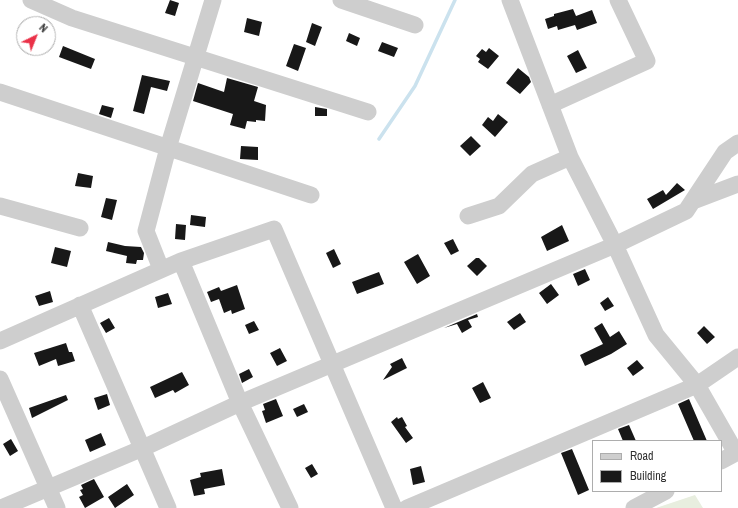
<!DOCTYPE html>
<html>
<head>
<meta charset="utf-8">
<style>
	body { margin:0 }
	#map { position:relative; width:738px; height:508px; overflow:hidden; background:#fff; font-family:"Archivo Narrow",sans-serif }
	canvas { display:block }
	.legend { position:absolute; left:592px; top:440px; width:130px; height:52px; box-sizing:border-box; background:#fff; border:1px solid #adadad; margin:0; padding:5px 7px; list-style:none; font-size:12px; color:#313131 }
	.legend li { display:flex; align-items:center; gap:8px; height:20px }
	.legend b { width:20px; border:1px solid #adadad }
	.north { position:absolute; left:16px; top:16px; width:40px; height:40px; box-sizing:border-box; background:#fff; border:1px solid #adadad; border-radius:50%; rotate:43deg; font-size:11px; font-weight:700; line-height:16px; text-align:center; color:#313131 }
	.north::after { content:''; display:block; margin:auto; width:14px; height:18px; background:#ea3148; clip-path:polygon(50% 0,100% 100%,50% 72%,0 100%) }
</style>
</head>
<body>
<div id="map">
<canvas width="738" height="508"></canvas>
<ul class="legend">
<li><b style="height:5px;background:#cecece"></b>Road</li>
<li><b style="height:11px;background:#181818"></b>Building</li>
</ul>
<div class="north">N</div>
</div>
<script>
const context = document.querySelector('canvas').getContext('2d');
context.lineJoin = 'round';
function fill(path, color) { context.fillStyle = color; context.fill(path, 'evenodd'); }
const poly = rows => new Path2D(rows.map(r => 'M' + r).join(''));
function strokePath(path, color, width, dash) { context.strokeStyle = color; context.lineWidth = width; context.lineCap = dash ? 'butt' : 'round'; context.setLineDash(dash || []); context.stroke(path); }
const green = poly([
	[695,495,703,508,656,508]
]);
const stream = poly([
	[379,139,415,86,455,0]
]);
const building = poly([
	[170,0,179,3,175,16,165,13],
	[573,9,576,16,592,10,597,23,577,30,575,25,558,30,557,26,548,29,545,19,554,16,554,14],
	[247,18,262,22,259,36,244,32],
	[312,23,322,27,315,46,306,42],
	[349,33,360,38,357,46,346,41],
	[382,42,398,48,394,57,378,51],
	[294,44,306,48,298,71,286,66],
	[63,46,95,59,91,69,59,57],
	[489,48,499,56,488,69,478,62,480,59,476,56,482,49,486,52],
	[578,50,587,68,576,73,567,56],
	[518,68,529,77,531,82,520,94,506,83],
	[142,75,170,81,167,91,151,87,144,114,133,111],
	[227,78,258,87,254,101,266,105,265,121,256,120,256,122,247,121,245,129,230,125,233,114,193,101,198,83,224,92],
	[102,105,114,108,111,118,99,114],
	[315,107,327,109,327,116,315,116],
	[498,114,508,122,495,137,482,125,488,117,493,121],
	[471,136,481,146,470,156,460,146],
	[241,146,258,147,258,160,240,159],
	[78,173,93,176,91,188,75,186],
	[677,183,685,190,653,209,647,199,663,190,666,195],
	[106,198,117,200,112,220,101,217],
	[191,215,206,217,205,227,190,225],
	[176,224,186,225,185,240,175,239],
	[562,225,569,241,547,251,541,237],
	[453,239,459,251,451,255,444,243],
	[108,242,125,246,141,247,144,253,143,260,137,260,136,264,126,263,127,256,106,251],
	[55,247,71,251,67,267,51,263],
	[334,249,341,264,333,268,326,253],
	[418,254,430,276,417,284,404,262],
	[476,258,479,258,487,266,477,276,467,266],
	[585,269,590,280,578,286,573,274],
	[379,272,384,284,357,294,352,282],
	[551,284,559,295,547,304,539,293],
	[237,285,245,309,232,314,231,310,224,313,219,299,211,302,207,292,219,287,221,291],
	[50,291,53,302,39,306,35,296],
	[168,293,172,304,158,308,155,297],
	[608,297,614,306,605,311,600,303],
	[520,313,526,322,514,330,507,322],
	[477,314,478,317,468,320,472,327,462,333,457,324,444,328],
	[109,318,115,328,106,333,100,323],
	[254,321,259,330,249,334,245,325],
	[602,323,610,337,619,331,627,344,611,354,585,366,580,355,603,344,594,328],
	[704,326,715,337,707,344,697,333],
	[66,343,69,352,72,352,75,361,58,366,56,359,39,366,34,353],
	[280,348,287,361,277,366,270,353],
	[402,358,407,368,383,380,392,367,390,364],
	[637,360,644,368,633,376,627,368],
	[249,369,253,377,242,383,239,374],
	[182,372,189,385,175,393,173,390,155,398,150,387],
	[483,382,491,398,480,403,472,388],
	[107,394,110,405,98,410,94,398],
	[66,395,68,400,32,418,29,408],
	[276,399,283,416,266,423,262,411,265,410,263,404],
	[689,399,707,441,694,441,678,404],
	[304,404,308,412,297,417,293,409],
	[397,417,398,419,402,417,407,426,405,427,413,438,406,443,391,422],
	[629,425,636,441,623,441,618,429],
	[101,433,106,445,90,452,85,440],
	[11,439,18,451,10,456,3,444],
	[572,449,589,490,578,495,561,453],
	[312,464,318,474,311,478,305,468],
	[421,466,425,482,413,485,410,469],
	[222,469,225,485,204,489,205,494,194,496,190,480,201,477,200,473],
	[94,479,104,497,85,508,79,497,83,495,80,490,83,489,81,485],
	[127,484,134,495,115,508,108,497]
]);
const minor = poly([
	[31,0,72,18,368,112],
	[341,0,415,25],
	[510,0,570,157,615,245,656,335,697,385,736,453],
	[0,92,311,195],
	[550,105,647,61,618,0],
	[693,201,738,184],
	[0,206,80,228],
	[468,216,499,206,532,174,570,157],
	[181,261,240,403,290,508],
	[161,269,146,231,168,148,213,0],
	[80,305,168,508],
	[0,341,181,261,274,229,394,508],
	[0,379,57,508],
	[721,461,738,452],
	[1,508,143,448,240,403,615,245,686,211,725,152,738,143],
	[407,508,697,385,738,357],
	[634,508,666,491]
]);
fill(green, '#e8eedf');
strokePath(stream, '#cbe2ee', 3.5);
fill(building, '#181818');
strokePath(minor, '#cecece', 17);
</script>
</body>
</html>
